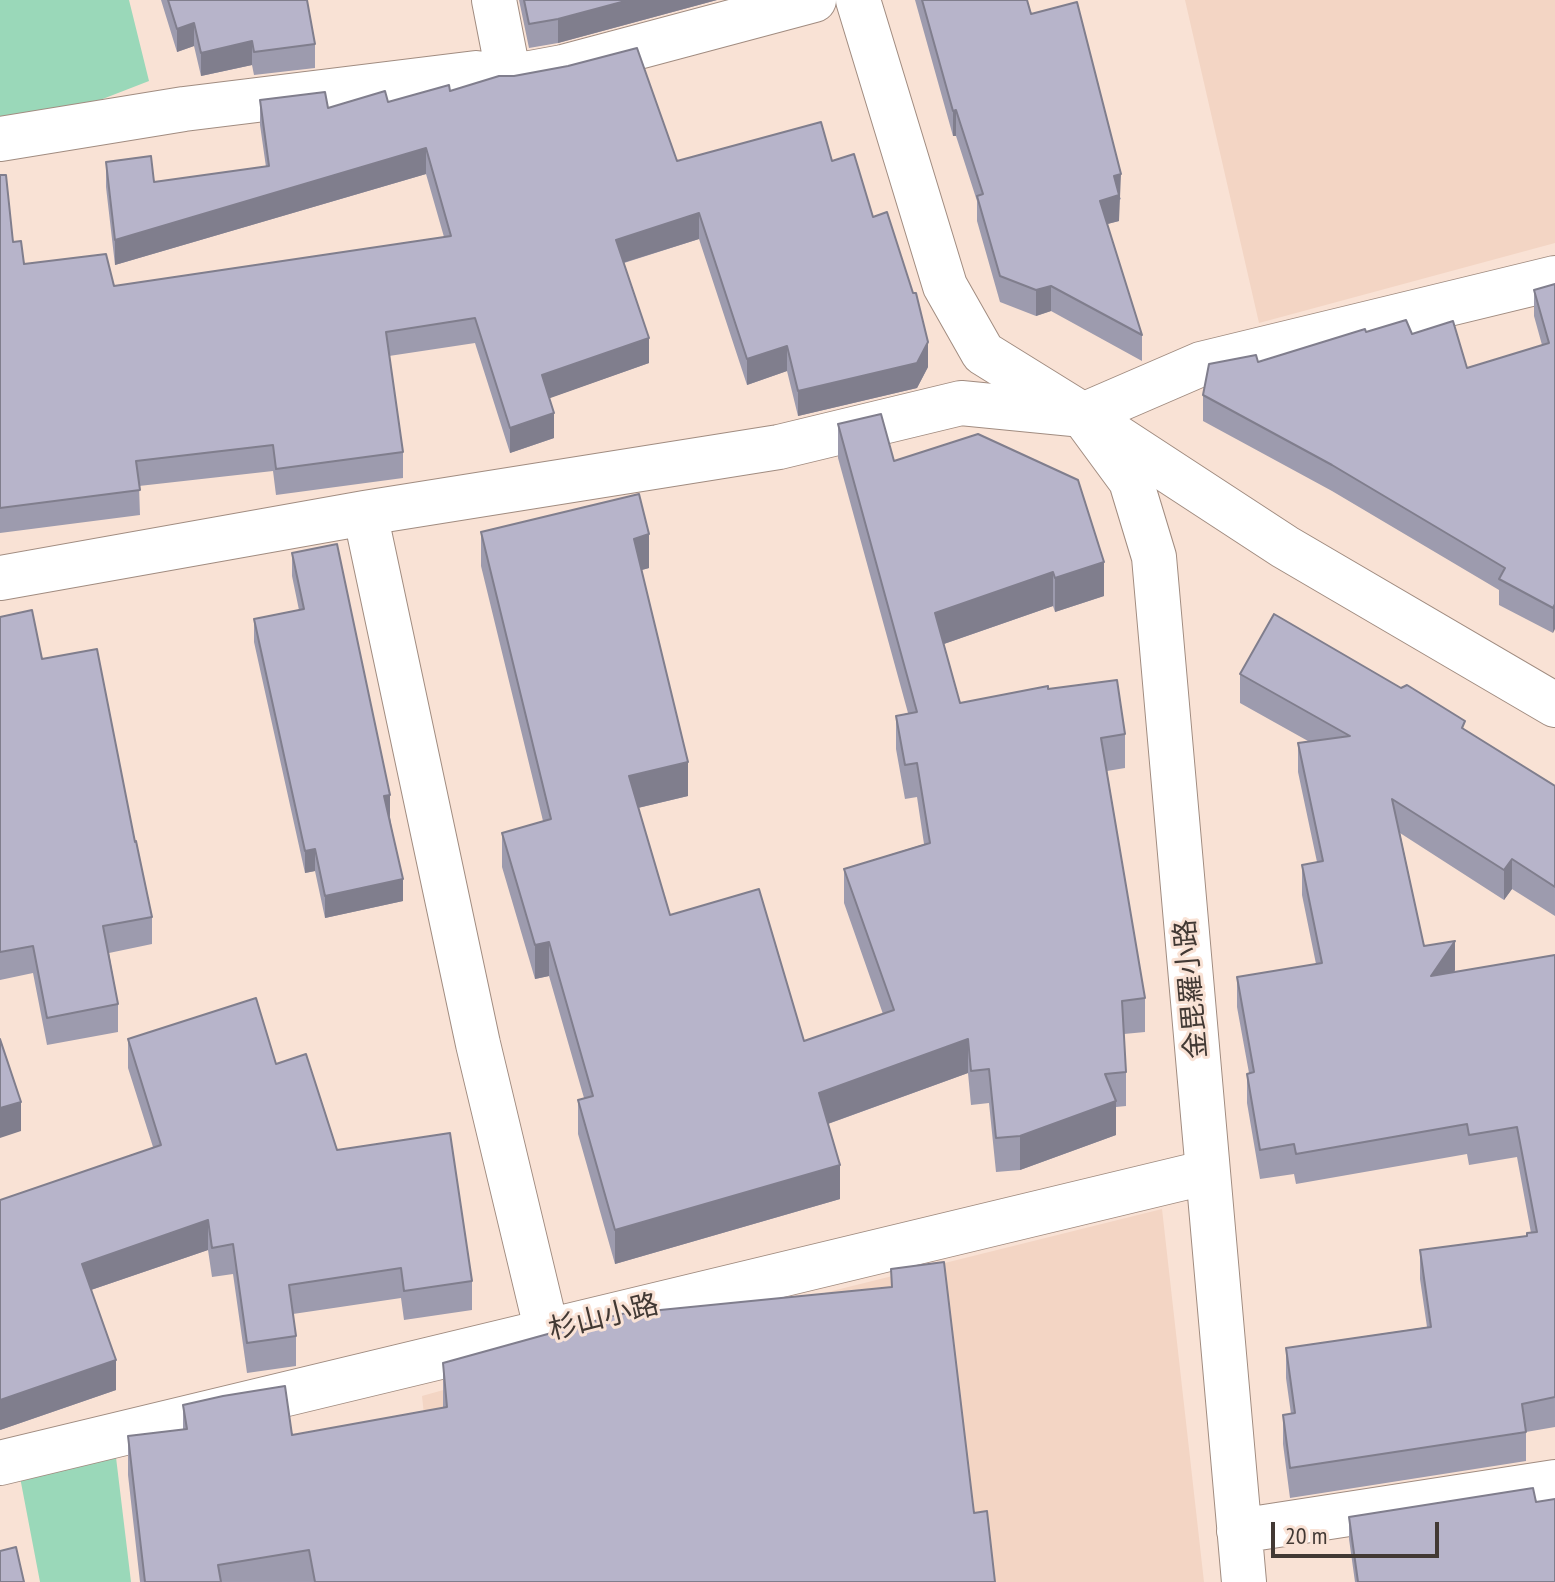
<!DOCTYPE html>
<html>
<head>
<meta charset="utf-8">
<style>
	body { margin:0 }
	#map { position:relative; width:1555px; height:1582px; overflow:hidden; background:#f9e2d5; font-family:"PT Sans Narrow",sans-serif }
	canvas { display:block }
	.scale { position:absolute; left:1271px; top:1522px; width:168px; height:36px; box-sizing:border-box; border:4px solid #423934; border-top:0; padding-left:10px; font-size:24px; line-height:28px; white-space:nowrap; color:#423934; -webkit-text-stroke:6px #f9e2d5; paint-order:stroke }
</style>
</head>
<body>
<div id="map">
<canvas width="1555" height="1582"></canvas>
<div class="scale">20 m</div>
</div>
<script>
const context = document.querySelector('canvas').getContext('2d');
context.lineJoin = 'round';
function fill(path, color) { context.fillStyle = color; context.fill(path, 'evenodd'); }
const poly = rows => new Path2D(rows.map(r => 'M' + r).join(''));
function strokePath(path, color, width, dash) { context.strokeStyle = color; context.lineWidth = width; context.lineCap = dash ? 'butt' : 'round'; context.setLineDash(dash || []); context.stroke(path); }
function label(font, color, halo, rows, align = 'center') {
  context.font = font + ' "PT Sans Narrow","Noto Sans JP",sans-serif'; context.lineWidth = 6; context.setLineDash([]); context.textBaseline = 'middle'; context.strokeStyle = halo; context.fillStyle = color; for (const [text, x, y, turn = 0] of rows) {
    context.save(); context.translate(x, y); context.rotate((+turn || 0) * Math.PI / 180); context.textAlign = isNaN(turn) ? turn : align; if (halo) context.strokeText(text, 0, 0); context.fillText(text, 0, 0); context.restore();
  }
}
const built = poly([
	[1185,0,1555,0,1555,243,1259,323],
	[1162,1209,1204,1582,442,1582,422,1396,586,1350,820,1294]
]);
const green = poly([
	[0,0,129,0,149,81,100,100,0,117],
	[115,1449,131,1582,40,1582,19,1472]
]);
const street = poly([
	[509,77,563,67,814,0],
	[0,139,184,109,476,73,509,77,494,0],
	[1084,417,1131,481,1154,557,1244,1582],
	[365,513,478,1044,547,1332],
	[0,578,365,513,779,447,961,403,1083,415,1201,364,1555,278],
	[0,1463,1208,1172],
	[1239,1531,1555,1482]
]);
const secondary = poly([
	[858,0,945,286,983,353,1083,415,1285,547,1555,705]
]);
const wall = poly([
	[161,0,307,0,315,44,315,68,254,75,252,65,201,76,194,46,177,52],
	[519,0,717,0,558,43,529,48],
	[915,0,1027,0,1031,14,1121,199,1119,200,1119,221,1107,224,1142,335,1142,361,1051,311,1036,316,1000,302,977,221,977,201,956,136,953,136],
	[450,91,677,161,832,161,873,217,928,367,917,388,798,416,787,371,747,385,699,239,624,263,649,363,549,398,554,438,510,453,475,343,389,356,403,452,403,478,276,495,273,471,139,486,140,515,0,533,0,175,13,242,24,264,114,286,444,237,426,174,115,265,106,187,106,162,154,182,266,167,260,125,260,100,328,108,388,102],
	[1555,284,1553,633,1499,605,1499,590,1332,491,1203,421,1203,395,1258,362,1366,332,1412,334,1467,368,1542,345,1534,316,1534,290],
	[838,424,1104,596,1055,612,1053,606,944,644,960,703,1048,689,1125,734,1125,768,1107,771,1145,998,1145,1032,1124,1034,1126,1072,1126,1106,1116,1107,1116,1135,1020,1170,996,1172,989,1103,971,1105,968,1073,828,1124,840,1199,615,1264,578,1134,578,1100,584,1098,549,976,535,979,502,867,502,833,543,821,481,566,481,532,649,568,642,570,688,796,638,808,670,915,804,1041,883,1014,844,903,844,869,924,844,917,797,905,799,896,749,896,716,908,713,838,458],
	[292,553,390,817,403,901,325,918,315,871,305,873,254,642,254,619,299,610,292,576],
	[0,617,42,659,135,842,152,917,152,944,109,953,118,1004,118,1032,47,1045,33,973,0,980],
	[1240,674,1465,730,1555,786,1555,916,1512,889,1504,900,1400,833,1424,946,1455,970,1454,972,1555,955,1555,1427,1526,1432,1526,1461,1290,1498,1283,1444,1283,1415,1291,1414,1286,1378,1286,1348,1427,1327,1420,1279,1420,1250,1527,1236,1531,1233,1517,1157,1469,1165,1467,1154,1296,1184,1294,1174,1260,1179,1247,1103,1247,1074,1249,1073,1237,1007,1237,977,1316,964,1302,895,1302,865,1317,862,1298,772,1298,743,1308,741,1240,703],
	[128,1039,276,1064,337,1150,472,1281,472,1310,404,1320,401,1298,293,1314,296,1336,296,1366,247,1373,233,1274,212,1277,208,1250,91,1290,116,1390,0,1430,153,1147,128,1068],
	[891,1269,974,1513,995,1582,140,1582,128,1475,128,1436,183,1430,183,1405,292,1435,443,1408,443,1363,891,1287],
	[1536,1502,1555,1582,1355,1582,1349,1539,1349,1517]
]);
const shadedWall = poly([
	[629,0,717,0,558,43,558,19],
	[194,23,194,46,177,52,177,29],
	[252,41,252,65,201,76,201,53],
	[956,110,956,136,953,136,953,111],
	[426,148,426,174,115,265,115,240],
	[1121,174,1119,221,1100,226,1100,201,1114,176],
	[699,213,699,239,616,265,616,240],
	[1051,286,1051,311,1036,316,1036,290],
	[649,338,649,363,542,401,542,375],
	[928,342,928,367,917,388,798,416,798,391],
	[787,346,787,371,747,385,747,359],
	[554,413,554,438,510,453,510,428],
	[649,534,649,568,634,572,634,539],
	[1104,562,1104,596,1055,612,1055,578],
	[1053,572,1053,606,935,647,935,613],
	[1555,604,1555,629,1553,633,1553,608],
	[688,762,688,796,629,810,629,776],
	[390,795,390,817,384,818,384,796],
	[315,849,315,871,305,873,305,851],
	[1512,859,1512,889,1504,900,1504,870],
	[403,879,403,901,325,918,325,896],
	[1455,941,1455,970,1431,1005,1431,976],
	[549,942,549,976,535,979,535,945],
	[968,1039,968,1073,819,1127,819,1093],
	[1116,1101,1116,1135,1020,1170,1020,1136],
	[21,1102,21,1131,0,1138,0,1108],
	[840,1165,840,1199,615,1264,615,1230],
	[208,1220,208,1250,82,1293,82,1264],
	[116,1360,116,1390,0,1430,0,1400]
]);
const building = poly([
	[168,0,307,0,315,44,254,52,252,41,201,53,194,23,177,29,168,0],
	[524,0,629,0,558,19,529,24,524,0],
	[922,0,1027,0,1031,14,1077,2,1121,174,1114,176,1119,195,1100,201,1142,335,1051,286,1036,290,1000,276,977,196,983,194,956,110,953,111,922,0],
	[637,48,677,161,821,122,832,161,854,154,873,217,887,212,913,293,916,293,928,342,917,363,798,391,787,346,747,359,699,213,616,240,649,338,542,375,554,413,510,428,475,318,386,332,403,452,276,469,273,445,136,461,140,490,0,508,0,175,6,175,13,242,21,241,24,264,106,254,114,286,451,236,426,148,115,240,106,162,151,156,154,182,269,166,260,100,325,92,328,108,385,91,388,102,449,85,450,91,499,76,514,76,568,66,637,48],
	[1555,284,1555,604,1553,608,1499,579,1505,568,1332,465,1203,395,1209,364,1256,355,1258,362,1365,329,1366,332,1406,320,1412,334,1453,321,1467,368,1549,343,1534,290,1555,284],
	[881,414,894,461,978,434,1078,480,1104,562,1055,578,1053,572,935,613,960,703,1048,686,1048,689,1117,680,1125,734,1101,738,1145,998,1122,1001,1126,1072,1105,1074,1116,1101,1020,1136,996,1138,989,1069,971,1071,968,1039,819,1093,840,1165,615,1230,578,1100,593,1096,549,942,535,945,502,833,551,819,481,532,639,494,649,534,634,539,688,762,629,776,670,915,759,889,804,1041,894,1010,844,869,930,843,917,763,905,765,896,716,917,712,838,424,881,414],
	[337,544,390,795,384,796,403,879,325,896,315,849,305,851,254,619,304,609,292,553,337,544],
	[32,610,42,659,97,649,135,842,136,841,152,917,103,926,118,1004,47,1018,33,946,0,952,0,617,32,610],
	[1274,614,1401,688,1407,685,1465,721,1462,728,1555,786,1555,887,1512,859,1504,870,1392,799,1424,946,1455,941,1431,976,1555,955,1555,1397,1522,1404,1526,1432,1290,1468,1283,1415,1295,1413,1286,1348,1431,1327,1420,1250,1527,1236,1527,1233,1537,1232,1517,1127,1469,1135,1467,1124,1296,1154,1294,1144,1260,1150,1247,1074,1254,1072,1237,977,1322,963,1302,865,1323,861,1298,743,1350,736,1240,674,1274,614],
	[256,998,276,1064,306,1054,337,1150,450,1133,472,1281,404,1291,401,1268,289,1285,296,1336,247,1343,233,1244,212,1248,208,1220,82,1264,116,1360,0,1400,0,1200,161,1145,128,1039,256,998],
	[0,1039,21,1102,0,1108,0,1039],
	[944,1262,974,1513,987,1511,995,1582,315,1582,309,1550,218,1565,221,1582,145,1582,128,1436,187,1429,183,1405,223,1396,285,1386,292,1435,447,1407,443,1363,620,1314,892,1287,891,1269,944,1262],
	[1533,1488,1536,1502,1555,1499,1555,1582,1358,1582,1349,1517,1533,1488],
	[16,1547,24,1582,0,1582,0,1551,16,1547]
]);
const streetNames = [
	["金毘羅小路",1192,989,-95],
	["杉山小路",604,1318,-14]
];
fill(built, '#f3d5c4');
fill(green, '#9ad8b9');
strokePath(street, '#a18c80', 46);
strokePath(secondary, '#a18c80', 46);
strokePath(street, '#fff', 44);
strokePath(secondary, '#fff', 44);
fill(wall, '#9d9bae');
fill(shadedWall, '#807e8d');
fill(building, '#b7b4ca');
strokePath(building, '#807e8d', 2);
label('28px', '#423934', '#f9e2d5', streetNames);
</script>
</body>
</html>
